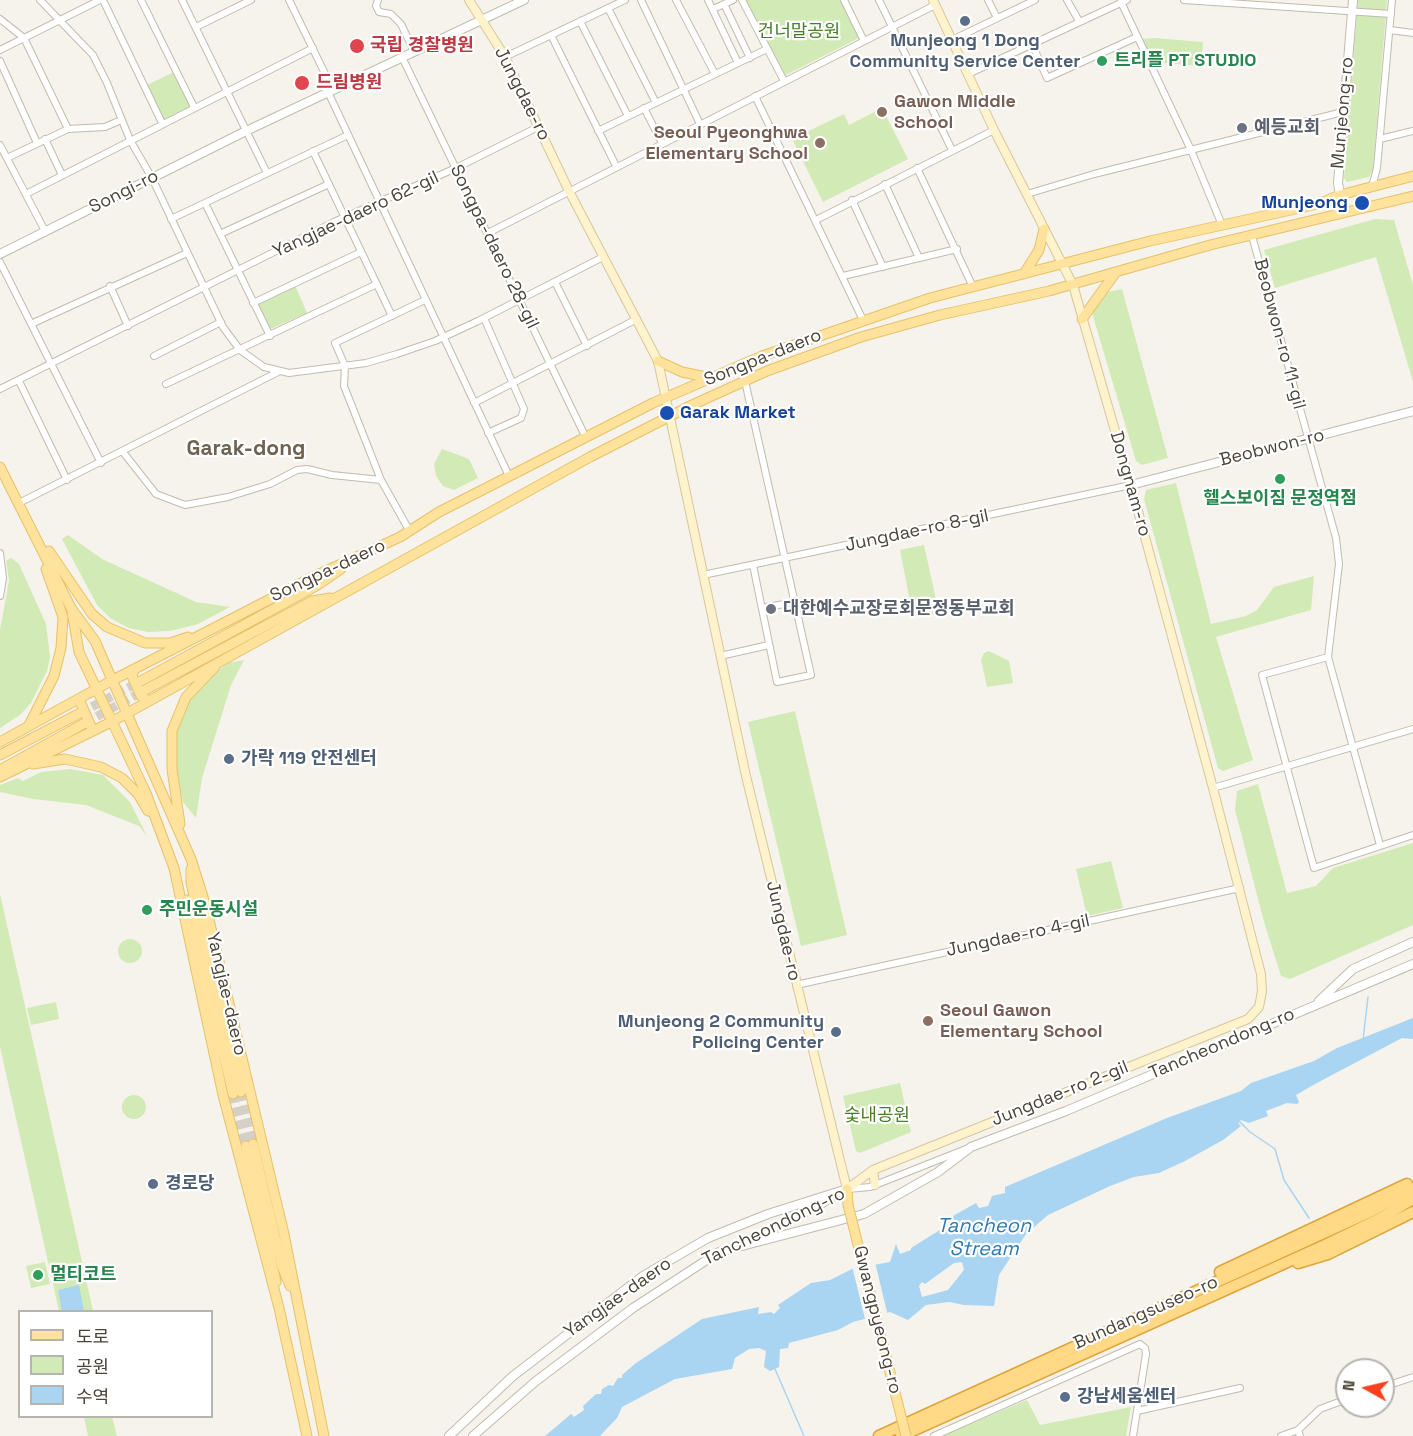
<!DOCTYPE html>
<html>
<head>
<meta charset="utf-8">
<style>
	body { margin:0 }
	#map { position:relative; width:1413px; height:1436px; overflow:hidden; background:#f6f3ec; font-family:"Space Grotesk","Noto Sans KR",sans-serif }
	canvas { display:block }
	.legend { position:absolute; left:18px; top:1310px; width:195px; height:108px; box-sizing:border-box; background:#fff; border:2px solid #b7b4b0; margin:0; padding:8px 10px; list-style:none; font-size:18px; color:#4b4439 }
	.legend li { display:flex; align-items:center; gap:12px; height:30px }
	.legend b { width:30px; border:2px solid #b7b4b0 }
	.north { position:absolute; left:1335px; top:1358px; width:60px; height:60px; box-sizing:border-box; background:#fff; border:2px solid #b7b4b0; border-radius:50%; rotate:278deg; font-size:16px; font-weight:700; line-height:24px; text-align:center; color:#4b4439 }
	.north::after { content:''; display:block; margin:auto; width:21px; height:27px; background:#fc3f1d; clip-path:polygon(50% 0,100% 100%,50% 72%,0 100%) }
</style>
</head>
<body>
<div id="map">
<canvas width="1413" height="1436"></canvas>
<ul class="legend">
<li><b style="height:8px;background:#ffe39c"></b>도로</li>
<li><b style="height:16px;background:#d2eab5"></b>공원</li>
<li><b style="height:16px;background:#a9d4f2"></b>수역</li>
</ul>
<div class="north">N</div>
</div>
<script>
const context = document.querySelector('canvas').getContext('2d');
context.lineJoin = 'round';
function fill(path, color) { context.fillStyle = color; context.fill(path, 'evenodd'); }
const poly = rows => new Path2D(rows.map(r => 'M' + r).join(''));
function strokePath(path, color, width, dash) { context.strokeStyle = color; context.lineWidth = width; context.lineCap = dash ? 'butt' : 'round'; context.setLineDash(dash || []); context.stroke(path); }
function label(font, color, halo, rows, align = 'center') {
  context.font = font + ' "Space Grotesk","Noto Sans KR",sans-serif'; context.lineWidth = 4.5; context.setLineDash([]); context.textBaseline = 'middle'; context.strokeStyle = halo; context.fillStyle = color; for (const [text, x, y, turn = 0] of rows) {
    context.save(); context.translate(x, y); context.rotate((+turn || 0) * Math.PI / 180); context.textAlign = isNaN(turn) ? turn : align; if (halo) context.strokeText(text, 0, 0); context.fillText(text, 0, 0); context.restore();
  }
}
const green = poly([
	[744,0,841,0,859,38,784,76],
	[1358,0,1387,0,1373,169,1369,177,1347,182,1344,178],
	[1155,38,1203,42,1201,66,1151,62,1141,39],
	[174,72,191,106,163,120,145,86],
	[882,108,908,159,823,202,792,139,844,114,849,125],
	[1375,219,1394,220,1413,285,1413,382,1376,257,1275,288,1264,250],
	[295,285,307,313,268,330,255,304],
	[1122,289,1168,458,1142,465,1136,461,1090,306,1094,295],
	[442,449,469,459,478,478,454,490,443,486,436,476,434,464],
	[1176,483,1211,624,1246,616,1257,610,1274,587,1314,576,1311,610,1216,637,1253,760,1223,771,1218,768,1144,499,1146,490],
	[68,535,102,559,196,602,230,607,198,624,171,631,148,632,129,628,110,618,97,605,62,539],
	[924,545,939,613,913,617,900,550],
	[11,558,19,564,46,624,50,657,47,671,31,703,20,715,0,728,0,630,9,581,6,561],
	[989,651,1009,661,1013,683,987,687,981,660,984,653],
	[244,660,231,685,202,778,196,818,183,802,174,765,174,742,178,720,188,699,209,678,228,663],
	[795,711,847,935,801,946,748,722],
	[70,769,103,775,130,802,147,836,139,826,86,805,33,799,0,792,0,785,18,778,23,781,41,772],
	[1258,784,1287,893,1316,886,1333,868,1413,843,1413,925,1290,979,1281,976,1264,922,1235,810,1237,791],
	[1111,861,1123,908,1087,916,1076,869],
	[0,894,93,1311,59,1311,9,1087,0,1047],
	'118 951a12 12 0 1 1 24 0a12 12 0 1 1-24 0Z',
	[56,1002,59,1019,31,1025,27,1008],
	[900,1083,911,1132,860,1153,856,1151,843,1096],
	'122 1107a12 12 0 1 1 24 0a12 12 0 1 1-24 0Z',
	[45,1262,50,1284,31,1288,26,1266],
	[1027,1400,1040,1425,1131,1407,1126,1436,942,1436],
	[84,1417,112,1417,117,1436,88,1436]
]);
const water = poly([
	[1413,1018,1413,1039,1402,1038,1315,1084,1296,1095,1299,1102,1297,1104,1287,1103,1266,1111,1268,1116,1249,1123,1241,1120,1238,1123,1241,1126,1223,1140,1185,1161,1159,1173,1134,1177,1110,1186,1048,1215,1026,1234,999,1275,994,1306,964,1305,949,1302,926,1305,908,1320,890,1312,853,1322,838,1330,789,1343,788,1348,780,1349,779,1367,770,1371,764,1367,766,1351,759,1348,749,1349,735,1358,732,1369,675,1379,622,1407,617,1418,600,1436,545,1436,571,1414,574,1417,584,1410,583,1406,596,1394,601,1394,602,1389,609,1385,613,1386,618,1378,622,1378,622,1375,636,1363,702,1319,759,1307,758,1314,771,1312,774,1314,780,1308,778,1305,811,1283,830,1280,852,1269,890,1262,896,1244,900,1254,911,1250,911,1248,943,1228,953,1216,976,1203,979,1208,988,1206,992,1196,1005,1193,1005,1187,1167,1118,1241,1091,1251,1083,1314,1061,1337,1048],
	[962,1262,964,1270,948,1290,922,1297,919,1286,922,1282,925,1284,954,1263],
	[79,1285,84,1311,62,1311,58,1290]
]);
const pier = poly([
	[875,1262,888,1316,866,1323,852,1266]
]);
const stream = poly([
	[1363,1040,1368,997],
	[1239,1121,1250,1132,1275,1149,1284,1180,1309,1218],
	[775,1369,804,1436]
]);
const primaryTunnel = poly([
	[80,713,139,682],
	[85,723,145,690],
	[241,1092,253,1144],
	[233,1094,246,1146]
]);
const minor = poly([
	[40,0,93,55,107,83,130,140,152,178,223,327,240,350,264,367,289,373,366,363,397,354,435,341,478,321,603,257],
	[103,0,162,123],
	[141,0,194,107],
	[182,0,267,173],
	[289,0,333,90],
	[378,0,376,6,379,12,391,14,401,24,414,51],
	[641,0,700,124],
	[676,0,715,74],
	[708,0,738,63],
	[742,0,784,81],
	[844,0,864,41],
	[879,0,952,150],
	[988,0,997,18],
	[1067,0,1079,21],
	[1184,0,1391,14],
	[1121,2,1191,150,1222,225],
	[724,4,750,58],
	[608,8,656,103],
	[713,9,733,0],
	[0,19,24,38,68,129],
	[580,21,628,116],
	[196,27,251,0],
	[1390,30,1413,33],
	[551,35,616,166],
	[952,40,1035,0],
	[1032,44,1047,78,1137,37],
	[0,50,100,0],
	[402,57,586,438],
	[505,57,625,0],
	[0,61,37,143],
	[968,74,1127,0],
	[328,92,509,476],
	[755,96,863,320],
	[644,108,662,143],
	[598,131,767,49],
	[45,139,62,175],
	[1380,139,1413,131],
	[0,145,45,231],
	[313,151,392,316],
	[7,158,68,129,105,127,121,120],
	[917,168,973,287],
	[885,184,919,258],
	[1372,187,1377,168,1392,0],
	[26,194,313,48],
	[1027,194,1094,174,1343,112],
	[852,200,883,267],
	[205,203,270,336],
	[171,219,348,135],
	[816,220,994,130],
	[488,233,935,5],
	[220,234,329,184],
	[1252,236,1336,538,1339,564,1328,657,1380,845],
	[0,262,101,463],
	[843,276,957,249],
	[555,282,587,346],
	[110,286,128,326],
	[253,303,361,252],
	[484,318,524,409,521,418,488,433],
	[31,324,187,253],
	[154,356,221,322],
	[19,381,67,480],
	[745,381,811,675,777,682,753,565],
	[166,384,377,284],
	[0,389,334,222,456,168,538,127],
	[474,403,637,319],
	[123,452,156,494,185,505,228,497,270,484,297,470,307,469,332,475,381,480],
	[19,503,278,372],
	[409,530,381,480,344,386,345,366,335,343,425,300],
	[0,553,3,578,0,596],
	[703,575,1131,485],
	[762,608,795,602],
	[720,656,769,645],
	[1328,657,1262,675,1314,868,1413,835],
	[1213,788,1413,729],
	[796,985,1240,888],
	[848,1189,870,1187,966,1149],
	[733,1246,817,1208,839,1193],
	[1383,1387,1413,1377],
	[1137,1411,1240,1388],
	[934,1436,1140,1344,1145,1348,1146,1354,1133,1436],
	[1281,1436,1298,1430],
	[1300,1436,1298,1430,1320,1409,1347,1399]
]);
const tertiary = poly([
	[1343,213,1338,183,1353,0],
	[0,254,244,132,524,0],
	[1131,485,1413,411],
	[1319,1001,1353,969,1413,942],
	[449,1436,513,1376,643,1276,708,1238,768,1214,847,1189],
	[473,1436,536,1381,633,1308,719,1252,864,1214,938,1172,971,1147,1066,1111,1413,964]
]);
const secondary = poly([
	[469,0,505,57,569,191,658,361,746,776,847,1189,873,1170,1248,1019,1259,1007,1262,991,1261,974,1213,788,1135,500,1073,285,994,130,933,0],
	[873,1170,875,1185]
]);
const primary = poly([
	[1024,274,1039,250,1044,229],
	[1082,319,1116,272],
	[658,361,682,372,711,378],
	[0,467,71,608,95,641,191,859,205,903,284,1234,324,1436],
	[49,551,92,614,107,627,145,643,170,643,188,637],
	[72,611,79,652,146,793,174,868,223,1095,279,1308,307,1436],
	[134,670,132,676,141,696,147,700],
	[139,682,316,586,341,569],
	[145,690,312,601,330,598],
	[79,699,92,729],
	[29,725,54,676,61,648,63,617,46,569],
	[0,742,111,681,317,575,400,537,439,512,653,403,762,356,930,298,1150,241,1318,204,1340,195,1413,176],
	[0,755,80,713],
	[33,764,65,759,101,767,122,778,138,794,148,811],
	[0,770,85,723],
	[0,777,113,721,590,457,692,405,767,371,861,337,940,315,1049,291,1210,245,1413,196],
	[180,824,172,769,172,731,186,697,215,667],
	[191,869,191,883,241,1092],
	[187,900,233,1094],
	[253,1144,282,1266,290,1286],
	[246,1146,276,1282],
	[847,1189,848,1205]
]);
const trunk = poly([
	[1298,1263,1328,1254,1413,1212],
	[1220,1272,1407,1184],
	[879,1436,1372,1211,1413,1188],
	[901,1436,1325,1245,1377,1220,1413,1199]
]);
const primaryBridge = poly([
	[848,1205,906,1436]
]);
const markers = [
	[965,21,6,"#5c6f8a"],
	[357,46,8,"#e0444e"],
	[1102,61,6,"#2e9e5b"],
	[302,83,8,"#e0444e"],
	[882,112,6,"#8d6e63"],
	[1242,128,6,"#6b7280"],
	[820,143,6,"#8d6e63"],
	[1362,203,8,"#1a4fb4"],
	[667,413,8,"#1a4fb4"],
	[1280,479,6,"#2e9e5b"],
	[771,609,6,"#6b7280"],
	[229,759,6,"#5c6f8a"],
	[147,910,6,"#2e9e5b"],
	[928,1021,6,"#8d6e63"],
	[836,1032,6,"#5c6f8a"],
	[153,1184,6,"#5c6f8a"],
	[38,1275,6,"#2e9e5b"],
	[1065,1397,6,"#5c6f8a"]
];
const parkNames = [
	["건너말공원",799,32],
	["숯내공원",877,1116]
];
const serviceNames = [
	["Munjeong 1 Dong",965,41,"center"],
	["Community Service Center",965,62,"center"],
	["가락 119 안전센터",241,759],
	["Munjeong 2 Community",824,1022,"right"],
	["Policing Center",824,1043,"right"],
	["경로당",165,1184],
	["강남세움센터",1077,1397]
];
const healthNames = [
	["국립 경찰병원",370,46],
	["드림병원",316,83]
];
const leisureNames = [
	["트리플 PT STUDIO",1114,61],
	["헬스보이짐 문정역점",1280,499,"center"],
	["주민운동시설",159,910],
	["멀티코트",50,1275]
];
const streetNames = [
	["Jungdae-ro",522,94,63],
	["Munjeong-ro",1343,113,-85],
	["Songi-ro",124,192,-27],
	["Yangjae-daero 62-gil",356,215,-25],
	["Songpa-daero 28-gil",494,247,64],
	["Beobwon-ro 11-gil",1279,334,75],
	["Songpa-daero",763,358,-22],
	["Beobwon-ro",1272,448,-14],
	["Dongnam-ro",1130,484,74],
	["Jungdae-ro 8-gil",917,531,-12],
	["Songpa-daero",328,571,-25],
	["Jungdae-ro",783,931,77],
	["Jungdae-ro 4-gil",1018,936,-12],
	["Yangjae-daero",226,994,77],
	["Tancheondong-ro",1222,1044,-23],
	["Jungdae-ro 2-gil",1060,1094,-22],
	["Tancheondong-ro",774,1227,-26],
	["Yangjae-daero",618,1298,-35],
	["Bundangsuseo-ro",1146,1313,-24],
	["Gwangpyeong-ro",877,1320,76]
];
const educationNames = [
	["Gawon Middle",894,102],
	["School",894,123],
	["Seoul Pyeonghwa",808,133,"right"],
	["Elementary School",808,154,"right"],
	["Seoul Gawon",940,1011],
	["Elementary School",940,1032]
];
const worshipNames = [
	["예등교회",1254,128],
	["대한예수교장로회문정동부교회",783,609]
];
const transitNames = [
	["Munjeong",1348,203],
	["Garak Market",680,413,"left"]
];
const waterNames = [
	["Tancheon",984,1227],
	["Stream",984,1250]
];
const quarterNames = [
	["Garak-dong",246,449]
];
fill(green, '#d2eab5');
fill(water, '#a9d4f2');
fill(pier, '#f6f3ec');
strokePath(stream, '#a9d4f2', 1.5);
strokePath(primaryTunnel, '#d4d0c8', 9, [9, 4.5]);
strokePath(minor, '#c2bbae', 8);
strokePath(tertiary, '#c2bbae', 10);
strokePath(secondary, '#d6c79b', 10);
strokePath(primary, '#e6c16a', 11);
strokePath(trunk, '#e0a43c', 13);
strokePath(minor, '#fff', 6);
strokePath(tertiary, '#fff', 8);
strokePath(secondary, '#fff3cd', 8);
strokePath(primary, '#ffe39c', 9);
strokePath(trunk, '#ffd985', 10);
strokePath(primaryBridge, '#e6c16a', 11, []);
strokePath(primaryBridge, '#ffe39c', 9);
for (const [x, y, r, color] of markers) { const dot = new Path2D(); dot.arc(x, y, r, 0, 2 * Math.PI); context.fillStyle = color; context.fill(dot); strokePath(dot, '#fff', 2); }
label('18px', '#4a7f2a', '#fff', parkNames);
label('bold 18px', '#4e5e75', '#fff', serviceNames, 'left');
label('bold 18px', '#be3a42', '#fff', healthNames, 'left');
label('bold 18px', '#27864d', '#fff', leisureNames, 'left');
label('18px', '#4b4439', '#fff', streetNames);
label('bold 18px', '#785e54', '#fff', educationNames, 'left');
label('bold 18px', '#5b616d', '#fff', worshipNames, 'left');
label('bold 18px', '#164399', '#fff', transitNames, 'right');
label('italic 20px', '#2e7ab2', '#fff', waterNames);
label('bold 21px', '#6e6250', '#fff', quarterNames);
</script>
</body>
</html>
